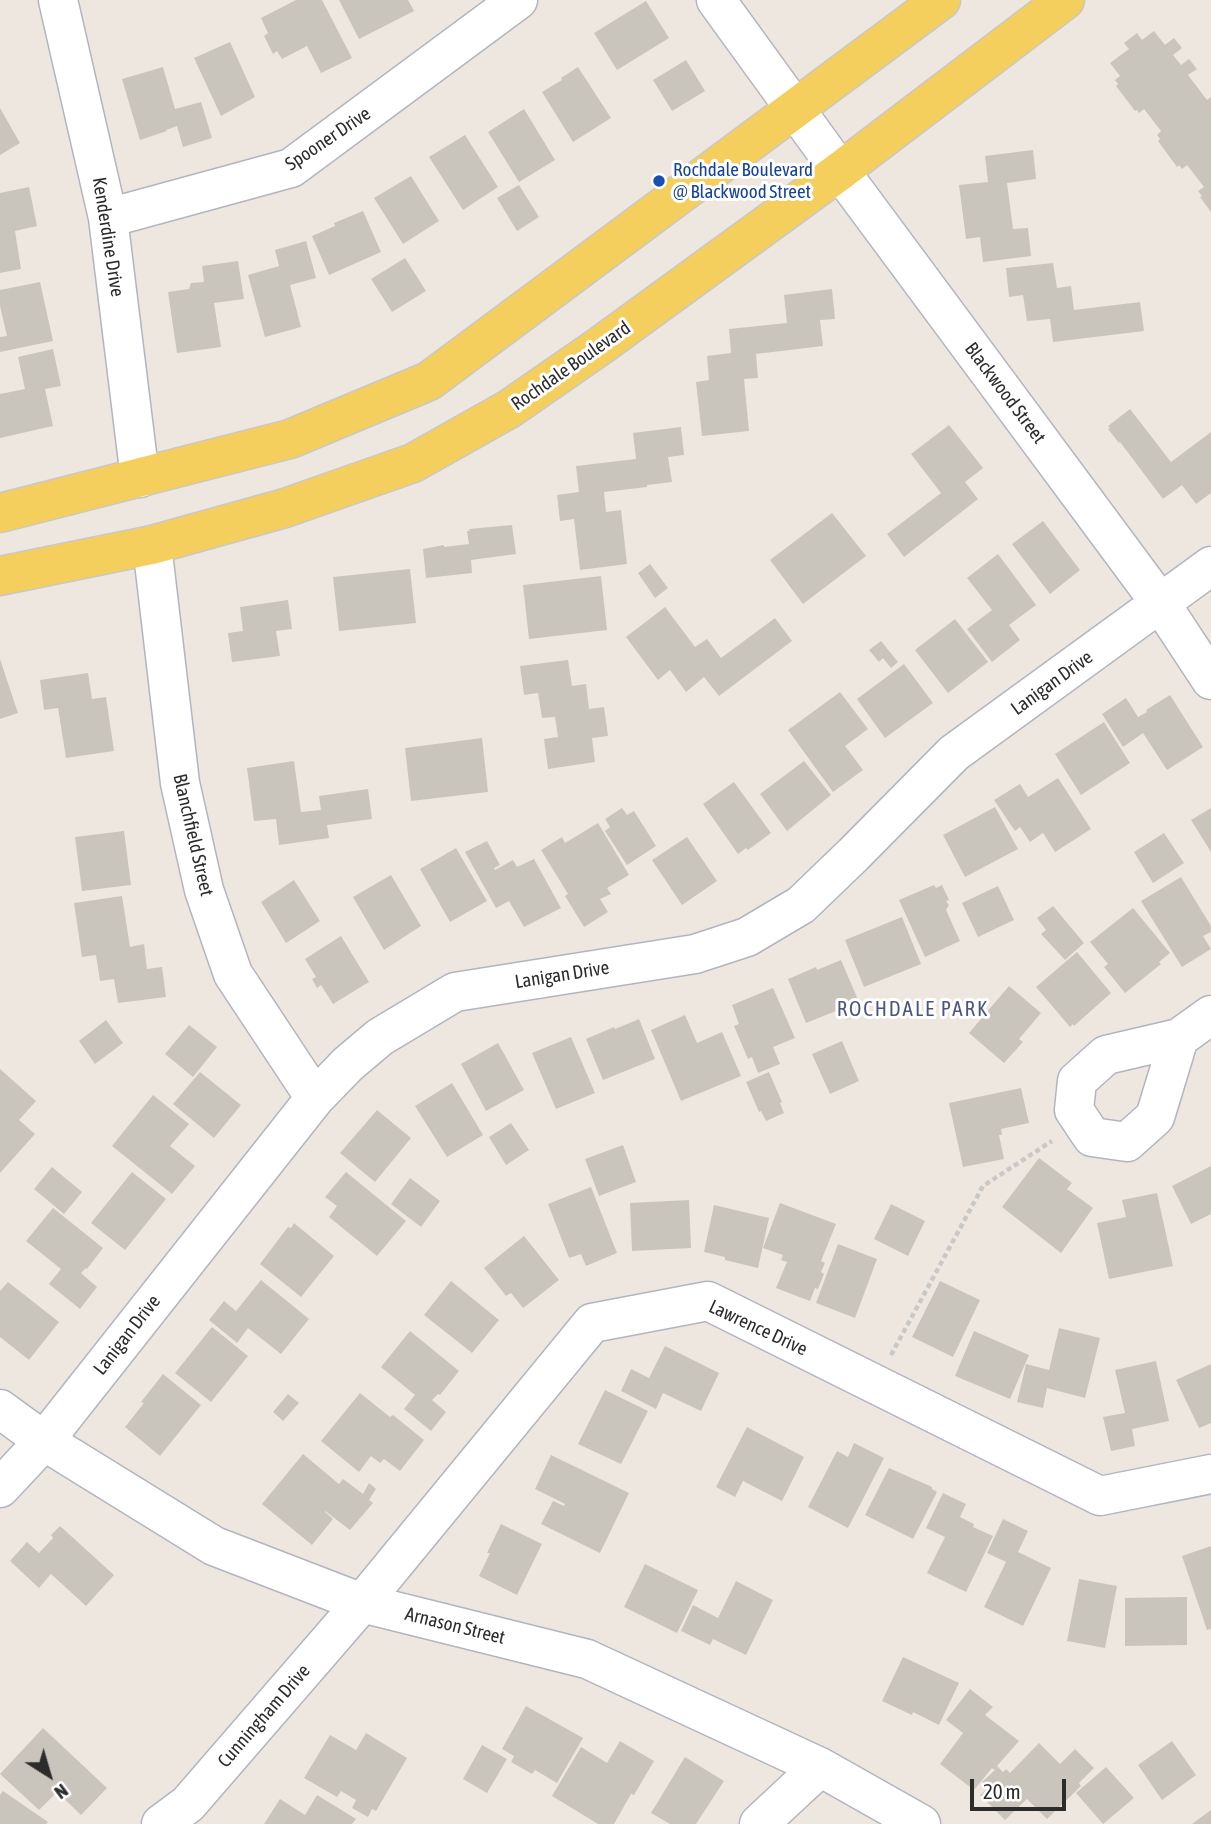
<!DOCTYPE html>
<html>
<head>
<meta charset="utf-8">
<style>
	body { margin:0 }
	#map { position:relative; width:1211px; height:1824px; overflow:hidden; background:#eee7df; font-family:"Asap Condensed",sans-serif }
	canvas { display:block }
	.north { position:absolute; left:14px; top:1740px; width:70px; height:70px; -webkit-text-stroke:5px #fff; paint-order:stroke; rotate:143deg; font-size:19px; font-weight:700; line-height:28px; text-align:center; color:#2c2c2c }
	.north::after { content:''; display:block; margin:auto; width:24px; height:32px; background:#2c2c2c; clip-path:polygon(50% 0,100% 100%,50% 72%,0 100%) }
	.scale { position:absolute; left:970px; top:1779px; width:96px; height:32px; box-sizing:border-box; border:4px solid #2c2c2c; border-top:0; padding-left:9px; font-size:21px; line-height:24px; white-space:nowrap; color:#2c2c2c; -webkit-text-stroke:5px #fff; paint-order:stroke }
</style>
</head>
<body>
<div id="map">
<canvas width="1211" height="1824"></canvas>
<div class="north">N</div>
<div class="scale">20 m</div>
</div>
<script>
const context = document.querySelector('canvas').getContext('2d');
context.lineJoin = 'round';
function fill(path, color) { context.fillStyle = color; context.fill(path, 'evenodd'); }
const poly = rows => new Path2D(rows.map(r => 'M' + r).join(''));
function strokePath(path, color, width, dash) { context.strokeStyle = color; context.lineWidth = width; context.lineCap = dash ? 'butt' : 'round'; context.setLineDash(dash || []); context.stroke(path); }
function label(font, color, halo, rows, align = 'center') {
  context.font = font + ' "Asap Condensed",sans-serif'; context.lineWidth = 6; context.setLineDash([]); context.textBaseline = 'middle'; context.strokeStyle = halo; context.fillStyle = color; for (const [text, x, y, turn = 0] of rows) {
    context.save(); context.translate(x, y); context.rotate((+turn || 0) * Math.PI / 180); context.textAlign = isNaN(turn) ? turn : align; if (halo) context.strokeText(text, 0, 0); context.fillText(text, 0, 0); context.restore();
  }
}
const building = poly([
	[296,0,322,0,352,58,321,73,307,46,282,59,277,51,273,54,264,36,268,33,261,18],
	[339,0,408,0,414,11,359,39],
	[646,1,669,38,617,70,594,33],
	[1154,31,1165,45,1174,38,1182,48,1173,55,1181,65,1189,59,1197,69,1188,75,1207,100,1211,97,1211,212,1200,197,1202,196,1198,191,1204,187,1187,165,1182,169,1179,165,1177,167,1158,141,1160,139,1157,135,1161,131,1144,109,1139,113,1137,110,1135,111,1116,86,1118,84,1115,80,1120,76,1110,63,1129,49,1124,43,1137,33,1142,40],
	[230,42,255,97,221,116,194,58],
	[686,60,705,91,672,111,653,80],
	[163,67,175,109,201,102,212,138,183,147,177,126,166,130,167,131,140,140,122,79],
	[578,67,611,118,573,142,542,92,562,80,561,78],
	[0,108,20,143,0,155],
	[524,109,555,160,519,182,488,132],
	[465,135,498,187,463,210,429,157],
	[1033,150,1036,179,1007,183,1013,229,1028,228,1031,256,983,262,980,237,966,239,959,185,988,182,985,156],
	[411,176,439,221,403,244,374,198],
	[519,185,539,217,517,231,497,198],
	[29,187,37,226,15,231,21,269,0,273,0,193],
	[363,211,381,252,329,275,312,236,335,226,334,223],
	[306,241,316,278,290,285,301,327,265,337,248,275,279,266,275,250],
	[405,258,426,291,392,312,371,279],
	[238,261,244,299,214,303,221,347,177,353,168,292,189,289,191,283,204,282,202,266],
	[1053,263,1057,288,1071,286,1074,310,1140,302,1144,331,1053,342,1050,319,1027,321,1023,295,1009,297,1006,268],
	[40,282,53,341,0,352,0,337,7,336,0,306,0,290],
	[832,289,835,319,820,320,823,346,756,354,758,378,744,379,749,431,702,436,696,382,709,380,707,356,731,353,729,329,787,323,784,295],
	[53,349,61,386,45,389,53,426,0,438,0,394,25,389,18,357],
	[1130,409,1171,462,1211,432,1211,493,1196,504,1182,485,1163,499,1120,442,1119,443,1108,429,1110,428,1108,426],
	[949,425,983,468,965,482,978,499,904,557,887,534,941,493,911,454],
	[681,427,684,455,668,457,672,482,647,485,647,487,604,492,606,512,621,510,627,564,580,570,574,519,560,521,557,495,579,492,576,466,636,459,633,433],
	[832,513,866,556,803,604,770,560],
	[1043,521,1080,570,1050,594,1012,544],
	[512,525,516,554,471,560,472,573,426,578,423,549,444,545,444,547,469,544,467,531,470,531,469,529],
	[998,554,1036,605,1009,625,1020,640,992,662,967,629,992,610,967,578],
	[650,564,668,588,655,598,638,573],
	[410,569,416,623,339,631,333,577],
	[601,576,607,630,529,639,523,585],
	[288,600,292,629,276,631,280,656,232,662,228,633,243,631,240,607],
	[665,607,695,647,707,639,721,658,775,618,792,641,719,696,704,677,686,692,670,670,658,680,626,637],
	[955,619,988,662,948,693,915,650],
	[881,641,898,662,891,668,883,658,879,662,869,650],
	[0,659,18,713,0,719],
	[568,660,572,686,586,684,589,709,604,707,608,736,592,738,595,762,548,769,544,739,558,737,555,717,542,718,538,693,524,695,520,666],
	[904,664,933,703,885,738,857,699],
	[88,673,92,699,106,697,114,751,66,758,58,708,44,710,40,680],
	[840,692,868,729,845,746,863,770,833,792,788,730],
	[1170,695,1203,747,1167,770,1143,733,1123,747,1102,714,1126,698,1138,717,1147,712,1146,710],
	[1104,722,1130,763,1081,795,1055,754],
	[482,738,488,792,411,801,405,748],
	[294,761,301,812,321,810,319,796,368,789,372,819,327,825,329,838,279,845,276,819,254,821,247,768],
	[804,761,831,795,787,831,760,794],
	[1058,778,1091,829,1055,852,1043,833,1030,842,1020,827,1015,831,994,800,1020,784,1028,797],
	[734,782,771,833,748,850,746,848,738,854,703,804],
	[995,807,1018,849,965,877,943,835],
	[622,808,627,815,634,811,656,846,627,865,605,831,610,827,605,819],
	[1211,808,1211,852,1191,820],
	[598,823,629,875,607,888,611,894,600,899,608,912,584,927,565,896,568,894,541,850,562,837,565,843],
	[124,831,131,885,82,891,75,837],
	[1164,833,1184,863,1153,883,1134,852],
	[687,837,717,881,682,905,652,860],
	[487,841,500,865,494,868,495,870,513,860,517,867,534,859,561,908,524,927,509,901,496,908,465,852],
	[456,848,487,901,450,922,420,869],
	[391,875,421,926,384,950,353,897],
	[1181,877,1211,926,1211,932,1203,936,1211,949,1182,967,1141,901],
	[294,880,320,921,286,943,261,902],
	[934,885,936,888,942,885,949,900,946,901,949,905,946,910,960,941,925,957,899,900],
	[998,886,1014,920,978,937,962,903],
	[122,896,130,947,144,944,147,969,162,967,166,997,118,1003,114,979,100,981,96,955,82,957,74,903],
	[1053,906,1084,943,1065,960,1041,934,1046,930,1037,918],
	[1133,908,1170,953,1159,962,1161,964,1125,993,1104,967,1108,964,1090,942],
	[902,917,921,964,864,987,845,940],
	[341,936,369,982,333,1004,321,985,317,988,312,979,316,977,305,959],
	[1077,952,1111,993,1074,1026,1073,1024,1070,1027,1036,987],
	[841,960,859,1002,854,1004,859,1015,846,1020,841,1009,806,1023,788,979,816,967,817,970],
	[1009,986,1041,1013,1019,1039,1023,1042,1004,1063,969,1033],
	[773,988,795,1038,773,1047,780,1064,758,1073,752,1057,748,1059,734,1026,739,1024,732,1005],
	[685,1015,697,1043,722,1032,741,1076,681,1101,651,1030],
	[639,1019,655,1059,603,1080,586,1039,614,1027,615,1029],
	[106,1020,123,1043,95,1064,79,1041],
	[189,1025,217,1047,193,1077,165,1054],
	[571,1037,595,1093,556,1109,532,1053],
	[842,1041,859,1081,830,1094,812,1054],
	[498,1043,524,1090,486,1111,461,1064],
	[0,1069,36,1101,19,1120,35,1134,0,1173],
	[200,1072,241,1105,214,1138,173,1104],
	[769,1072,782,1102,780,1103,784,1113,766,1121,761,1111,759,1112,746,1082],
	[452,1083,483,1135,447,1157,415,1106],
	[1021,1088,1029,1123,1001,1129,1002,1135,999,1135,1004,1159,963,1167,949,1103],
	[153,1095,189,1124,170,1146,195,1166,172,1194,112,1146],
	[377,1110,411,1138,375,1182,340,1153],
	[511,1123,529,1150,506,1165,489,1137],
	[623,1145,636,1182,599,1196,585,1159],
	[1039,1158,1072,1183,1067,1189,1093,1208,1061,1253,1002,1207],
	[1211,1166,1211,1214,1191,1224,1172,1186],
	[52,1167,82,1192,64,1214,34,1189],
	[132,1172,166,1199,125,1250,91,1223],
	[346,1172,406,1221,377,1256,329,1217,337,1206,325,1197],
	[410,1178,440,1201,421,1227,391,1204],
	[591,1187,617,1253,586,1266,581,1254,569,1258,548,1204],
	[1157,1193,1173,1266,1109,1279,1097,1223,1126,1217,1122,1200],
	[689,1200,691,1248,632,1251,630,1203],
	[780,1203,836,1224,821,1261,825,1263,821,1272,824,1274,818,1289,815,1288,810,1301,776,1288,787,1262,781,1260,783,1255,763,1248],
	[891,1204,925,1221,908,1256,874,1239],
	[714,1205,769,1218,758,1268,725,1260,725,1257,704,1252],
	[53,1208,103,1248,87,1269,86,1268,81,1273,97,1287,80,1309,49,1284,61,1269,26,1241],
	[294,1223,334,1256,301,1297,260,1264,288,1227,291,1228],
	[524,1236,559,1280,523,1308,511,1293,506,1296,484,1268],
	[838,1244,877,1259,855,1318,816,1303],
	[261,1280,309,1319,281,1354,248,1328,237,1343,209,1320,224,1301,236,1311],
	[451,1281,499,1320,472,1353,424,1315],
	[940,1281,980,1300,953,1357,912,1337],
	[8,1282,59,1322,29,1360,0,1337,0,1291],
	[212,1327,248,1356,211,1402,175,1373],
	[1059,1328,1100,1338,1085,1398,1047,1388,1043,1408,1017,1402,1026,1364,1049,1370],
	[410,1331,459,1371,440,1395,438,1394,432,1400,446,1412,431,1431,404,1409,415,1395,381,1367],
	[974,1331,1029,1355,1010,1399,955,1376],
	[665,1346,719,1373,701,1411,663,1393,656,1409,621,1391,631,1369,649,1378],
	[1156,1361,1169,1421,1132,1429,1135,1446,1111,1451,1103,1417,1125,1413,1115,1370],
	[1211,1364,1211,1423,1199,1428,1176,1380],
	[163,1374,201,1405,160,1456,125,1427,144,1403,141,1402],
	[605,1390,648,1411,621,1464,578,1444],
	[360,1393,390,1417,393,1415,424,1440,400,1471,384,1459,380,1463,371,1456,359,1472,321,1441],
	[288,1394,299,1403,283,1421,273,1412],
	[747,1427,804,1457,782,1501,743,1481,735,1497,716,1487],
	[854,1443,884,1458,848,1528,808,1507,837,1451,848,1457],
	[303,1454,339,1484,343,1479,363,1494,369,1483,376,1489,369,1500,373,1503,350,1530,325,1511,325,1512,333,1519,312,1545,262,1504],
	[551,1455,629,1493,600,1553,541,1524,553,1501,564,1506,565,1504,535,1489],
	[889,1468,932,1487,932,1489,937,1492,913,1539,865,1515],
	[943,1493,966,1504,960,1517,974,1524,973,1527,993,1536,966,1592,927,1573,945,1537,926,1528],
	[1003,1519,1028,1531,1018,1552,1051,1568,1023,1626,984,1607,1006,1562,987,1553],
	[501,1524,542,1544,517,1595,479,1576,490,1553,487,1553],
	[60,1526,114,1575,86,1606,51,1574,39,1588,10,1561,27,1542,39,1553,53,1538,51,1535],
	[1211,1546,1211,1629,1207,1630,1182,1556],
	[645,1564,698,1590,677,1633,624,1607],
	[1079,1579,1117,1586,1105,1648,1067,1641],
	[736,1581,773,1600,746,1655,713,1639,710,1645,681,1631,693,1605,718,1618],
	[1187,1597,1187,1645,1125,1646,1125,1598],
	[903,1657,959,1683,939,1725,913,1712,912,1715,882,1701],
	[970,1689,993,1707,985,1715,1019,1741,997,1766,1003,1772,1006,1769,1010,1773,1039,1743,1060,1764,1075,1749,1094,1768,1079,1783,1081,1786,1047,1819,1027,1799,1005,1820,980,1795,988,1788,982,1782,995,1770,992,1768,974,1790,940,1764,963,1733,946,1720],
	[526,1706,583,1738,557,1783,535,1770,532,1774,511,1762,514,1756,502,1749],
	[43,1728,107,1788,81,1815,57,1792,39,1810,0,1774],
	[366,1733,407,1758,376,1811,372,1809,368,1817,352,1808,356,1800,341,1791,337,1797,304,1778,330,1735,356,1750],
	[620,1741,654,1761,634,1795,631,1794,614,1824,598,1824,552,1796,581,1747,607,1763],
	[1172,1741,1196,1775,1162,1800,1138,1765],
	[482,1745,507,1759,487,1793,463,1779],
	[685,1757,724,1781,696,1824,670,1824,651,1813],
	[1106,1767,1134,1798,1103,1824,1076,1793],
	[3,1791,48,1822,46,1824,0,1824,0,1795],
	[317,1795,356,1819,352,1824,264,1824,280,1799,305,1815],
	[1211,1810,1211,1824,1192,1824,1196,1821]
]);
const path = poly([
	[891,1355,983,1186,1052,1141]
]);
const minor = poly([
	[58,0,108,218,140,478],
	[716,0,840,171,1161,604,1211,680],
	[108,218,291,168,518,0],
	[152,545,180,783,204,890,233,974,315,1098],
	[1179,1038,1155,1117,1127,1142,1092,1137,1074,1110,1077,1081,1106,1055,1179,1038,1211,1015],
	[0,1409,44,1441,214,1546,362,1603,587,1659,820,1767,921,1824],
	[0,1488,44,1441,315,1098,348,1064,380,1037,455,992,695,954,747,937,801,905,853,855,954,753,1211,566],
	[161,1824,188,1804,362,1603,592,1323,708,1301,1100,1496,1211,1474],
	[759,1824,820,1767]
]);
const major = poly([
	[0,513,290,439,429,381,941,0],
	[0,576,152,545,285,508,413,463,509,409,600,346,840,171,1065,0]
]);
const markers = [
	[659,181,7,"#1a4fb4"]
];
const streetNames = [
	["Spooner Drive",328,139,-34],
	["Kenderdine Drive",108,237,81],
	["Rochdale Boulevard",571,366,-35],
	["Blackwood Street",1005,393,53],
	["Lanigan Drive",1052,683,-36],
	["Blanchfield Street",193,835,77],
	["Lanigan Drive",562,975,-9],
	["Lawrence Drive",758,1328,25],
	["Lanigan Drive",127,1335,-52],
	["Arnason Street",455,1626,14],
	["Cunningham Drive",264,1716,-49]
];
const transitNames = [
	["Rochdale Boulevard",673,170],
	["@ Blackwood Street",673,192]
];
const neighbourhoodNames = [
	["ROCHDALE PARK",913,1009]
];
fill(building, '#c9c5bd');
strokePath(minor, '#b2b5c0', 41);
strokePath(major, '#c8c8c8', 41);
strokePath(path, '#c8c8c8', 4.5, [5, 3.5]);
strokePath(minor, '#fff', 38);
strokePath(major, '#f4cf5e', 38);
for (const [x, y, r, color] of markers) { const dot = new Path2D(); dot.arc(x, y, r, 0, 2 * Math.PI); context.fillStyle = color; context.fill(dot); strokePath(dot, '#fff', 2.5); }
label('19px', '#2c2c2c', '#fff', streetNames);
label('19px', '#164399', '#fff', transitNames, 'left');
context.letterSpacing = '2px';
label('21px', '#4b557f', '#fff', neighbourhoodNames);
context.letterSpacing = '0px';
</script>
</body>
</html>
